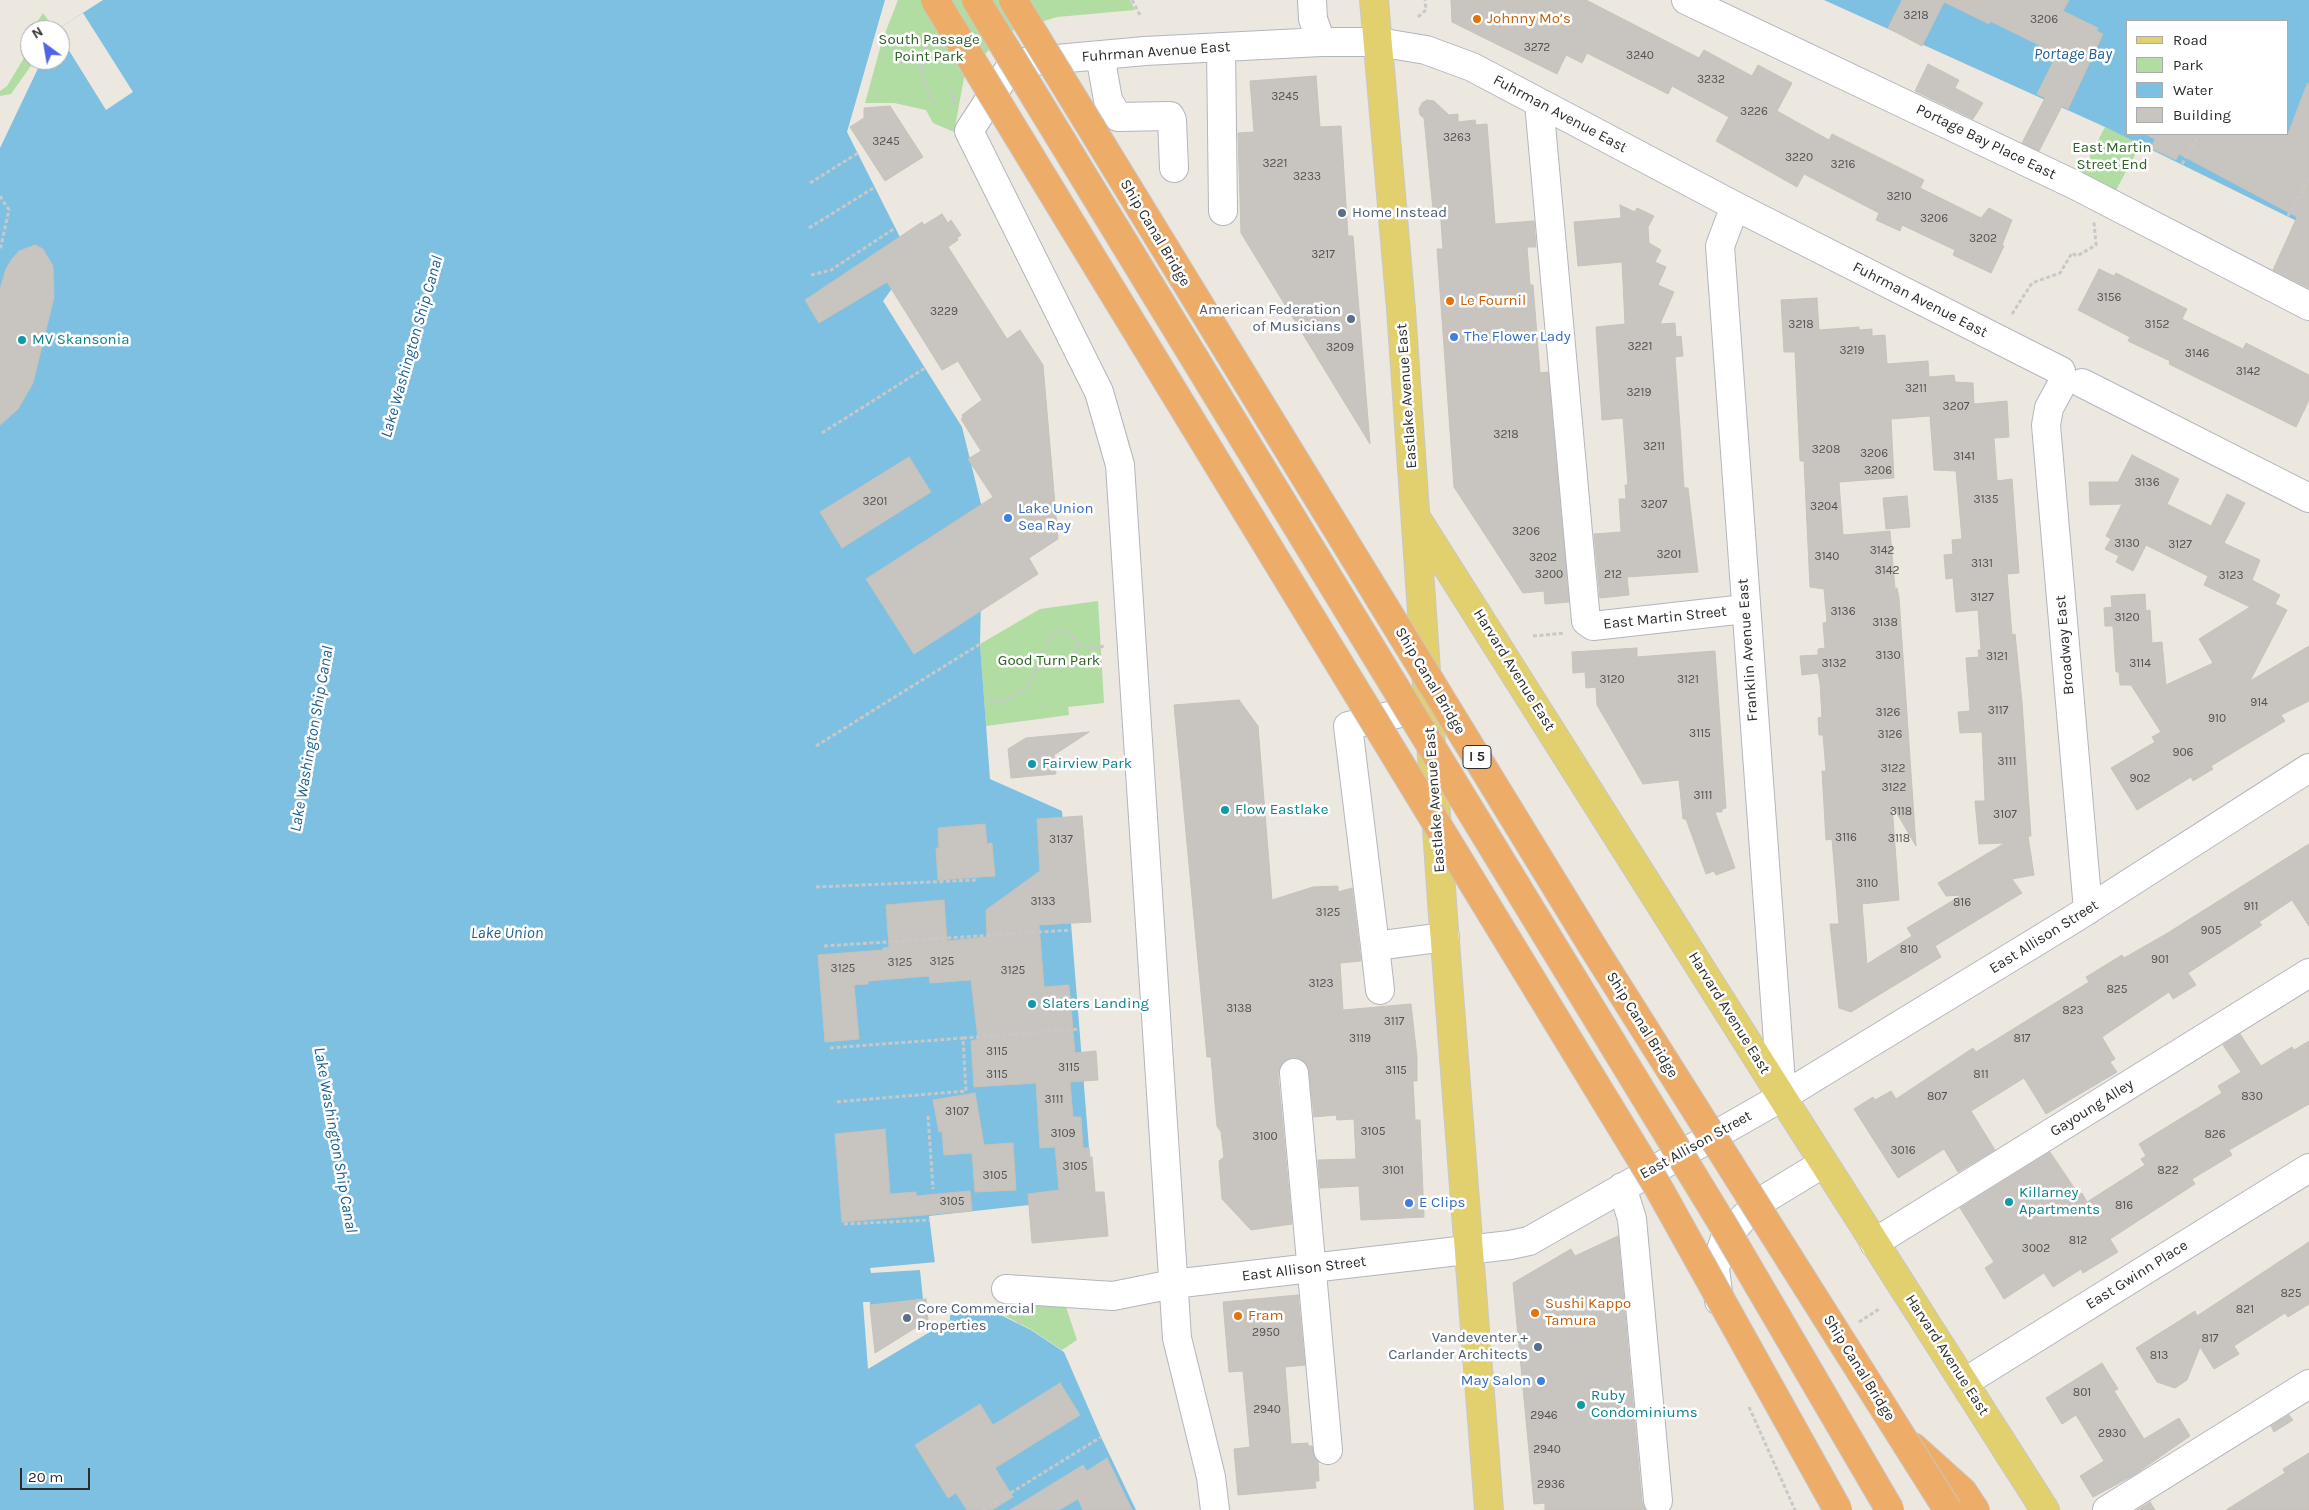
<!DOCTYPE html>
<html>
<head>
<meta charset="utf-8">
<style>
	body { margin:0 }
	#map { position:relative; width:2309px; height:1510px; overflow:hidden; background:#ece8e0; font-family:Karla,sans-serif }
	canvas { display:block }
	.legend { position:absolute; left:2126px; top:20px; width:162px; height:115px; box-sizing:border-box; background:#fff; border:1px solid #ababab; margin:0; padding:6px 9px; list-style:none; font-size:15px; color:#2c2c2c }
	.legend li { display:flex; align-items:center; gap:10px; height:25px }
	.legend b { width:25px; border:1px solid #ababab }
	.north { position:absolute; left:20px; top:20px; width:50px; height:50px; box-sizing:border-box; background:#fff; border:1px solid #ababab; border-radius:50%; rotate:328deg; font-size:14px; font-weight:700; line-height:20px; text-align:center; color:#2c2c2c }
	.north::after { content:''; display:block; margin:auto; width:18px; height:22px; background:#5262e7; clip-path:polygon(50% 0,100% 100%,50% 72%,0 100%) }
	.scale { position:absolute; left:20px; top:1468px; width:70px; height:22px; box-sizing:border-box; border:2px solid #2c2c2c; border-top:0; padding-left:6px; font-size:15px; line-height:18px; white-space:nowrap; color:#2c2c2c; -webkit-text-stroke:4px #fff; paint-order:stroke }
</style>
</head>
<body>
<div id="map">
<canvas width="2309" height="1510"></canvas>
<ul class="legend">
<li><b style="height:6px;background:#e2d06e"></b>Road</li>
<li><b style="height:14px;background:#b1dca2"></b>Park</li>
<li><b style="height:14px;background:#7ec0e2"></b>Water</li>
<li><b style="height:14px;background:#c8c4bf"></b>Building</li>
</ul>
<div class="north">N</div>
<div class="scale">20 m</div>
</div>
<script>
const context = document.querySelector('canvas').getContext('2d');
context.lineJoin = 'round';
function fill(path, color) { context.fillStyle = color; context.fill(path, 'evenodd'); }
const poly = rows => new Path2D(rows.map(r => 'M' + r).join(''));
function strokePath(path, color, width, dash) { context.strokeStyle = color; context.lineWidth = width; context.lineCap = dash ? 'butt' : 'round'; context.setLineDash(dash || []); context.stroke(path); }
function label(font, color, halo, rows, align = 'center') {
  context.font = font + ' Karla,sans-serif'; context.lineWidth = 5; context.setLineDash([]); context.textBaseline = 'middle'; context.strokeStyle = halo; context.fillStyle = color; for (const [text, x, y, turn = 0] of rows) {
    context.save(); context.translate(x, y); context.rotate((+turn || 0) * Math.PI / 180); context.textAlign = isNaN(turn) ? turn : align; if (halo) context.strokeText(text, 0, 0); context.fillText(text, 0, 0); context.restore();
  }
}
const green = poly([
	[898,0,1130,0,1135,10,1057,17,1004,33,964,78,954,132,933,123,926,110,894,103,865,103,882,41],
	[43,13,53,27,48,30,36,30,37,22],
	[30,48,30,60,35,60,11,94,0,96,0,91,7,86],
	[2105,127,2141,144,2109,203,2075,185],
	[1098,601,1104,703,1068,707,1069,715,986,726,980,644,1040,609],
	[1014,1301,1059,1301,1066,1307,1077,1340,1062,1350,1032,1330,1005,1316]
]);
const water = poly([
	[103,0,885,0,847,132,912,261,883,301,962,427,983,512,980,644,990,779,1062,811,1093,1198,929,1216,942,1318,980,1305,1031,1330,1064,1352,1101,1437,1136,1510,0,1510,0,148,42,60,60,60,60,30,56,30],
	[1824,0,2309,0,2309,227,2105,127],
	[2128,21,2288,21,2288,134,2128,134]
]);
const pier = poly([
	[83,13,133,92,106,110,60,36,60,30,56,30],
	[937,1262,944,1315,950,1313,950,1320,868,1369,863,1302,870,1302,870,1305,923,1299,920,1270,871,1273,870,1268]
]);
const building = poly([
	[1451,0,1586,0,1699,58,1704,50,1752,76,1758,65,1792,83,1777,111,1829,140,1832,134,1924,180,1920,188,1981,218,1989,208,2012,220,2002,245,2004,246,1991,273,1953,255,1955,250,1902,225,1900,231,1876,220,1879,213,1804,174,1797,187,1716,141,1729,117,1672,86,1668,94,1587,53,1582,63,1566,55,1557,74,1452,22,1451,0],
	[1902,0,2069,0,2063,11,2098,28,2097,31,2103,34,2068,109,2062,106,2039,151,2022,143,2045,98,2037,94,2057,54,1990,21,1989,24,1944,2,1922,46,1888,28,1902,0],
	[1928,64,1959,80,1955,88,1983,103,1973,119,1915,91,1928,64],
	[1316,76,1320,127,1341,126,1348,236,1353,236,1370,444,1241,233,1238,133,1254,132,1250,81,1316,76],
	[2307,84,2309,84,2309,288,2273,270,2297,217,2179,154,2176,160,2151,148,2155,139,2145,134,2288,134,2307,84],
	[1427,100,1434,101,1449,115,1458,114,1458,122,1475,120,1476,125,1487,124,1495,224,1534,221,1536,247,1527,247,1530,285,1533,285,1540,373,1548,372,1569,602,1545,604,1544,591,1523,593,1454,487,1437,249,1443,249,1440,209,1433,210,1424,118,1420,115,1419,109,1422,103,1427,100],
	[890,106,923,157,885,181,850,127,864,118,864,108,890,106],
	[1620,205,1635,212,1637,208,1654,216,1648,227,1649,243,1661,250,1655,262,1666,267,1658,285,1674,292,1660,324,1675,323,1676,337,1681,336,1683,356,1675,357,1681,441,1684,488,1688,488,1698,572,1627,577,1629,595,1600,598,1594,534,1621,532,1619,499,1626,499,1625,485,1628,485,1623,418,1602,420,1596,327,1625,324,1622,262,1578,266,1574,222,1621,218,1620,205],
	[942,214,948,223,951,220,961,235,957,238,958,240,948,247,1007,339,1020,330,1043,365,1058,539,1029,558,1038,574,914,654,866,579,993,497,968,459,981,451,961,419,963,418,962,415,982,400,958,361,942,370,887,282,819,323,805,300,922,222,924,225,942,214],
	[35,245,43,249,53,266,54,297,33,383,18,409,0,425,0,289,6,269,12,259,19,251,35,245],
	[2099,269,2114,276,2116,273,2187,309,2182,319,2243,349,2246,343,2309,375,2309,400,2296,427,2169,364,2170,361,2128,341,2130,337,2078,310,2099,269],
	[1817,298,1819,330,1859,327,1859,330,1872,329,1872,336,1885,335,1887,364,1928,361,1929,377,1954,375,1955,382,1973,383,1974,404,2007,401,2009,437,1994,438,1997,481,2012,479,2019,573,2007,574,2012,635,2015,634,2022,702,2031,836,2028,836,2034,875,2012,879,2022,893,1935,946,1941,957,1851,1012,1839,1008,1830,924,1839,924,1832,839,1826,840,1822,771,1826,771,1823,735,1819,735,1818,718,1822,717,1820,683,1818,673,1802,675,1800,656,1818,655,1818,649,1825,648,1823,623,1827,622,1824,589,1810,587,1804,461,1800,461,1795,352,1784,352,1781,300,1817,298],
	[1930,416,1934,470,1956,471,1962,539,1952,540,1953,554,1944,555,1946,579,1953,578,1956,612,1978,610,1981,650,1978,650,1979,657,1966,658,1970,711,1958,712,1960,733,1982,732,1985,801,1975,801,1979,844,2005,843,1938,883,1946,896,1962,895,1907,928,1912,936,1867,964,1862,904,1899,900,1892,805,1916,846,1899,598,1897,588,1895,589,1890,531,1843,535,1839,482,1894,478,1891,419,1930,416],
	[2132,455,2179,479,2167,504,2211,526,2227,494,2245,503,2224,543,2260,560,2252,580,2280,595,2275,604,2287,610,2250,681,2309,646,2309,701,2281,715,2285,721,2211,766,2213,769,2193,781,2191,777,2137,810,2111,768,2155,742,2152,737,2161,732,2131,685,2120,685,2119,672,2116,672,2113,626,2105,626,2104,608,2112,607,2111,596,2145,594,2146,611,2150,610,2152,643,2162,642,2166,685,2213,663,2199,639,2250,607,2204,585,2208,576,2146,545,2133,571,2116,562,2119,556,2105,549,2111,539,2106,536,2122,504,2090,505,2089,482,2118,482,2132,455],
	[909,457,931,492,842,548,820,512,909,457],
	[1907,496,1910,527,1886,529,1883,498,1907,496],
	[1637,648,1637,657,1715,651,1726,808,1722,809,1722,812,1715,812,1735,868,1716,875,1714,871,1706,874,1686,819,1683,819,1679,780,1643,784,1597,705,1596,687,1586,688,1585,672,1573,673,1572,652,1637,648],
	[1239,700,1258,726,1272,900,1313,887,1338,886,1338,892,1352,888,1361,961,1340,963,1343,1010,1411,1004,1417,1057,1417,1081,1413,1081,1415,1120,1420,1120,1424,1217,1361,1220,1359,1186,1320,1188,1318,1160,1356,1159,1354,1119,1337,1120,1336,1115,1314,1117,1309,1071,1306,1064,1300,1059,1293,1057,1285,1061,1280,1067,1278,1074,1292,1224,1251,1230,1222,1199,1219,1161,1224,1157,1221,1132,1217,1126,1211,1057,1207,1057,1174,705,1239,700],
	[1089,732,1054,755,1056,774,1011,778,1008,749,1026,738,1089,732],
	[1082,816,1091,922,1039,925,1044,987,1069,985,1075,1053,1096,1051,1098,1080,1070,1082,1073,1117,1081,1117,1083,1148,1089,1148,1090,1157,1092,1157,1095,1192,1104,1192,1108,1236,1032,1243,1028,1194,1059,1190,1055,1147,1040,1148,1036,1083,974,1087,971,1041,978,1039,971,980,930,983,929,976,868,981,868,984,854,985,859,1039,825,1042,818,955,883,950,883,948,889,947,886,905,944,900,947,941,987,937,986,910,1040,871,1037,819,1082,816],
	[985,824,987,844,992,843,995,876,938,880,936,848,939,848,938,828,985,824],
	[2309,844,2309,926,2292,900,2259,922,2262,925,2188,973,2196,985,2173,999,2169,992,2102,1037,2115,1059,2110,1062,2117,1072,2046,1114,2024,1078,1971,1111,1995,1150,1958,1172,1944,1149,1898,1178,1854,1109,1873,1097,1875,1100,1891,1091,1896,1099,1973,1048,1976,1052,2089,982,2086,977,2122,955,2124,958,2166,934,2309,844],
	[2240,1034,2261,1066,2292,1047,2294,1050,2309,1041,2309,1104,2229,1150,2232,1155,2192,1179,2195,1184,2110,1239,2118,1252,2083,1273,2081,1269,2053,1287,2044,1273,2004,1299,1985,1268,1994,1262,1960,1208,2050,1152,2079,1195,2082,1193,2087,1202,2145,1165,2141,1159,2146,1156,2139,1144,2222,1093,2218,1086,2241,1072,2223,1045,2240,1034],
	[975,1093,984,1145,1013,1143,1016,1190,975,1192,972,1153,944,1155,942,1131,939,1132,933,1100,975,1093],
	[885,1129,890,1194,916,1192,916,1196,970,1191,972,1211,842,1222,835,1134,885,1129],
	[1618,1236,1642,1502,1645,1510,1545,1510,1545,1503,1534,1504,1513,1283,1571,1249,1575,1256,1618,1236],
	[2309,1242,2309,1304,2288,1317,2285,1313,2234,1346,2239,1354,2214,1369,2200,1347,2187,1380,2175,1388,2157,1382,2136,1348,2195,1311,2197,1316,2309,1242],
	[1298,1295,1305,1365,1285,1367,1291,1444,1308,1443,1308,1446,1312,1446,1318,1461,1319,1481,1315,1481,1316,1488,1238,1495,1234,1449,1250,1447,1243,1371,1229,1372,1223,1302,1298,1295],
	[926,1299,928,1320,875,1353,870,1305,926,1299],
	[2102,1363,2118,1389,2114,1391,2144,1439,2179,1418,2190,1436,2134,1475,2093,1497,2080,1476,2104,1461,2076,1415,2062,1424,2046,1398,2102,1363],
	[1060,1383,1080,1415,995,1468,1013,1497,992,1510,967,1510,956,1493,948,1498,915,1445,980,1404,993,1425,1060,1383],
	[2289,1415,2293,1420,2274,1432,2271,1426,2289,1415],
	[2309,1453,2309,1510,2226,1510,2285,1473,2283,1469,2309,1453],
	[1107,1458,1132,1510,1083,1510,1078,1499,1059,1510,1010,1510,1083,1465,1087,1471,1107,1458],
	[2150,1502,2155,1510,2137,1510,2150,1502]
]);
const path = poly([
	[1132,0,1141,17],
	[1418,17,1426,10,1425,0],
	[930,40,922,55,921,74,932,101,938,106],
	[952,89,955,105],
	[2182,164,2199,134],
	[810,183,858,153],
	[0,196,9,210,0,250],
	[2288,216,2309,178],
	[809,228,875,187],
	[811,275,831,270,895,228],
	[2012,314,2032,283,2060,273,2072,253,2077,256,2096,245,2094,222],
	[822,433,925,368],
	[1533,636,1565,633],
	[1040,664,1050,665,1071,660,1079,645],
	[990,699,998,702,1006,700,1027,688,1040,664,1050,637,1056,631,1063,630,1072,636,1079,645,1092,648,1106,646],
	[816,746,980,644],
	[816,887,977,880],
	[824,946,1071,930],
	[963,1038,1079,1029],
	[830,1048,963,1038,966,1091,834,1102],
	[928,1116,933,1189],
	[844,1224,930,1220],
	[1859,1322,1879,1309],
	[1018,1324,1022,1316],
	[1749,1407,1795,1510],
	[983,1510,1101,1437]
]);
const minor = poly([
	[1312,0,1313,19,1321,42],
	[1686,0,2075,185,2309,306],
	[1221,47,1223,211],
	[1100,55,1108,100,1118,117,1170,116,1172,120,1174,168],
	[1539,103,1586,621,1593,626,1745,609],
	[1735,206,1720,246,1782,1097],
	[2082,383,2309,498],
	[2062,384,2049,408,2046,425,2088,910],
	[1429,706,1348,726,1375,946,1445,937],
	[1375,946,1380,990],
	[1294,1073,1328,1450],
	[1622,1187,1632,1219,1658,1501],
	[1874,1243,2309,973],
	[1006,1289,1113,1296,1173,1284,1510,1245,1529,1241,1782,1097,2075,918,2309,768],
	[1719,1301,1715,1268,1724,1241,1744,1217,1768,1197,1824,1163],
	[1965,1382,2309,1168],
	[1215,1510,1211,1477,1177,1338,1120,465,1099,392,969,131,1013,63,1145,51,1321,42,1378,42,1426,50,1472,67,1735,206,2061,371],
	[2107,1510,2309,1384]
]);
const major = poly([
	[1374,0,1401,309,1443,916,1489,1510],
	[1417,519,1782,1097,2045,1510]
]);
const highway = poly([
	[1913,1447,1963,1492,1975,1510]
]);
const highwayBridge = poly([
	[935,0,1658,1187,1838,1510],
	[976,0,1725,1228,1890,1510],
	[1013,0,1596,952,1948,1510]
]);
const markers = [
	[1477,19,5,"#e8710a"],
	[1342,213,5,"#5c6f8a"],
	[1450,301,5,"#e8710a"],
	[1351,319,5,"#5c6f8a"],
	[1454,337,5,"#3f7fe0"],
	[22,340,5,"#0f9aa8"],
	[1008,518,5,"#3f7fe0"],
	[1032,764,5,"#0f9aa8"],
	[1225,810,5,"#0f9aa8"],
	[1032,1004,5,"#0f9aa8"],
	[2009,1202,5,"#0f9aa8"],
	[1409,1203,5,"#3f7fe0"],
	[1535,1313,5,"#e8710a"],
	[1238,1316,5,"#e8710a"],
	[907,1318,5,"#5c6f8a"],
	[1538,1347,5,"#5c6f8a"],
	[1541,1381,5,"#3f7fe0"],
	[1581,1405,5,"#0f9aa8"]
];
const numberNames = [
	["3218",1916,16],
	["3206",2044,20],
	["3272",1537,48],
	["3240",1640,56],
	["3232",1711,80],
	["3245",1285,97],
	["3226",1754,112],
	["3263",1457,138],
	["3245",886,142],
	["3220",1799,158],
	["3221",1275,164],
	["3216",1843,165],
	["3233",1307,177],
	["3210",1899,197],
	["3206",1934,219],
	["3202",1983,239],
	["3217",1323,255],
	["3156",2109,298],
	["3229",944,312],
	["3218",1801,325],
	["3152",2157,325],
	["3221",1640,347],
	["3209",1340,348],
	["3219",1852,351],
	["3146",2197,354],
	["3142",2248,372],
	["3211",1916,389],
	["3219",1639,393],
	["3207",1956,407],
	["3218",1506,435],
	["3211",1654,447],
	["3208",1826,450],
	["3206",1874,454],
	["3141",1964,457],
	["3206",1878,471],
	["3136",2147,483],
	["3135",1986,500],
	["3201",875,502],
	["3207",1654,505],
	["3204",1824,507],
	["3206",1526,532],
	["3130",2127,544],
	["3127",2180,545],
	["3142",1882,551],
	["3201",1669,555],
	["3140",1827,557],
	["3202",1543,558],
	["3131",1982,564],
	["3142",1887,571],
	["3200",1549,575],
	["212",1613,575],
	["3123",2231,576],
	["3127",1982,598],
	["3136",1843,612],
	["3120",2127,618],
	["3138",1885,623],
	["3130",1888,656],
	["3121",1997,657],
	["3132",1834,664],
	["3114",2140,664],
	["3120",1612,680],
	["3121",1688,680],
	["914",2259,703],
	["3117",1998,711],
	["3126",1888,713],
	["910",2217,719],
	["3115",1700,734],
	["3126",1890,735],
	["906",2183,753],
	["3111",2007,762],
	["3122",1893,769],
	["902",2140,779],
	["3122",1894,788],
	["3111",1703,796],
	["3118",1901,812],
	["3107",2005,815],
	["3116",1846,838],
	["3118",1899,839],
	["3137",1061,840],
	["3110",1867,884],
	["3133",1043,902],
	["816",1962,903],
	["911",2251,907],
	["3125",1328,913],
	["905",2211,931],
	["810",1909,950],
	["901",2160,960],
	["3125",942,962],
	["3125",900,963],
	["3125",843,969],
	["3125",1013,971],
	["3123",1321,984],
	["825",2117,990],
	["3138",1239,1009],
	["823",2073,1011],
	["3117",1394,1022],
	["3119",1360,1039],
	["817",2022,1039],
	["3115",997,1052],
	["3115",1069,1068],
	["3115",1396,1071],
	["3115",997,1075],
	["811",1981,1075],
	["807",1937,1097],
	["830",2252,1097],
	["3111",1054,1100],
	["3107",957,1112],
	["3105",1373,1132],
	["3109",1063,1134],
	["826",2215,1135],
	["3100",1265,1137],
	["3016",1903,1151],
	["3105",1075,1167],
	["3101",1393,1171],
	["822",2168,1171],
	["3105",995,1176],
	["3105",952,1202],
	["816",2124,1206],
	["812",2078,1241],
	["3002",2036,1249],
	["825",2291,1294],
	["821",2245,1310],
	["2950",1266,1333],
	["817",2210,1339],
	["813",2159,1356],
	["801",2082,1393],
	["2940",1267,1410],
	["2946",1544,1416],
	["2930",2112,1434],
	["2940",1547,1450],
	["2936",1551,1485]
];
const shields = [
	[1477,757,28]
];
const shieldNames = [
	["I 5",1477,757]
];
const foodNames = [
	["Johnny Mo’s",1487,19],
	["Le Fournil",1460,301],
	["Sushi Kappo",1545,1304],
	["Tamura",1545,1321],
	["Fram",1248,1316]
];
const parkNames = [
	["South Passage",929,40],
	["Point Park",929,57],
	["East Martin",2112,148],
	["Street End",2112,165],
	["Good Turn Park",1049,661]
];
const streetNames = [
	["Fuhrman Avenue East",1156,52,-4],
	["Fuhrman Avenue East",1560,114,28],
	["Portage Bay Place East",1986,142,26],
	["Ship Canal Bridge",1155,233,59],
	["Fuhrman Avenue East",1920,300,27],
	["Eastlake Avenue East",1407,396,-94],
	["East Martin Street",1665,618,-6],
	["Broadway East",2065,645,-95],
	["Franklin Avenue East",1748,650,-94],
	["Harvard Avenue East",1514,670,58],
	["Ship Canal Bridge",1430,681,59],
	["Eastlake Avenue East",1435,800,-94],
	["East Allison Street",2044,937,-32],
	["Harvard Avenue East",1729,1013,58],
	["Ship Canal Bridge",1642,1025,58],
	["Gayoung Alley",2092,1108,-32],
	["East Allison Street",1696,1145,-29],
	["East Allison Street",1304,1269,-7],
	["East Gwinn Place",2137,1275,-32],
	["Harvard Avenue East",1947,1355,57],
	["Ship Canal Bridge",1859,1368,58]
];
const serviceNames = [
	["Home Instead",1352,213],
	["American Federation",1341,310,"right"],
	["of Musicians",1341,327,"right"],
	["Core Commercial",917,1309],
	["Properties",917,1326],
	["Vandeventer +",1528,1338,"right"],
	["Carlander Architects",1528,1355,"right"]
];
const shopNames = [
	["The Flower Lady",1464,337],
	["Lake Union",1018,509],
	["Sea Ray",1018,526],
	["E Clips",1419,1203],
	["May Salon",1531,1381,"right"]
];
const cultureNames = [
	["MV Skansonia",32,340],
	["Fairview Park",1042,764],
	["Flow Eastlake",1235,810],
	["Slaters Landing",1042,1004],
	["Killarney",2019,1193],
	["Apartments",2019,1210],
	["Ruby",1591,1396],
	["Condominiums",1591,1413]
];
const waterNames = [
	["Portage Bay",2073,54],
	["Lake Washington Ship Canal",412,347,-74],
	["Lake Washington Ship Canal",312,739,-80],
	["Lake Union",507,933],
	["Lake Washington Ship Canal",335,1140,80]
];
fill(green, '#b1dca2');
fill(water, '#7ec0e2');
fill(pier, '#ece8e0');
fill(building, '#c8c4bf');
strokePath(building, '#c7c3b9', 1);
strokePath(minor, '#b3b5be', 30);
strokePath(major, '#c8c8c8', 30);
strokePath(highway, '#c8c8c8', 30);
strokePath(path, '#c8c8c8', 3, [4, 2.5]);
strokePath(minor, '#fff', 28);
strokePath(major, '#e2d06e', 28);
strokePath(highway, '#edad69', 28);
strokePath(highwayBridge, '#c8c8c8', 30, []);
strokePath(highwayBridge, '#edad69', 28);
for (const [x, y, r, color] of markers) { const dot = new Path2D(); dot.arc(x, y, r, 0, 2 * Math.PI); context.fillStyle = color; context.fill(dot); strokePath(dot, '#fff', 2); }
label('12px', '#535251', null, numberNames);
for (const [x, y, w] of shields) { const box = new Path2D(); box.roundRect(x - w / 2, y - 11.5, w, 23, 4); context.fillStyle = '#fff'; context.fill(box); strokePath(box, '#2c2c2c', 1); }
label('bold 14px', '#2c2c2c', null, shieldNames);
label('15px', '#c56008', '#fff', foodNames, 'left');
label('15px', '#2b6223', '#fff', parkNames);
label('15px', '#2c2c2c', '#fff', streetNames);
label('15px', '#4e5e75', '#fff', serviceNames, 'left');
label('15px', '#366cbe', '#fff', shopNames, 'left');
label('15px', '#0d838f', '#fff', cultureNames, 'left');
label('italic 16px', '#1c5f90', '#fff', waterNames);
</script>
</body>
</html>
